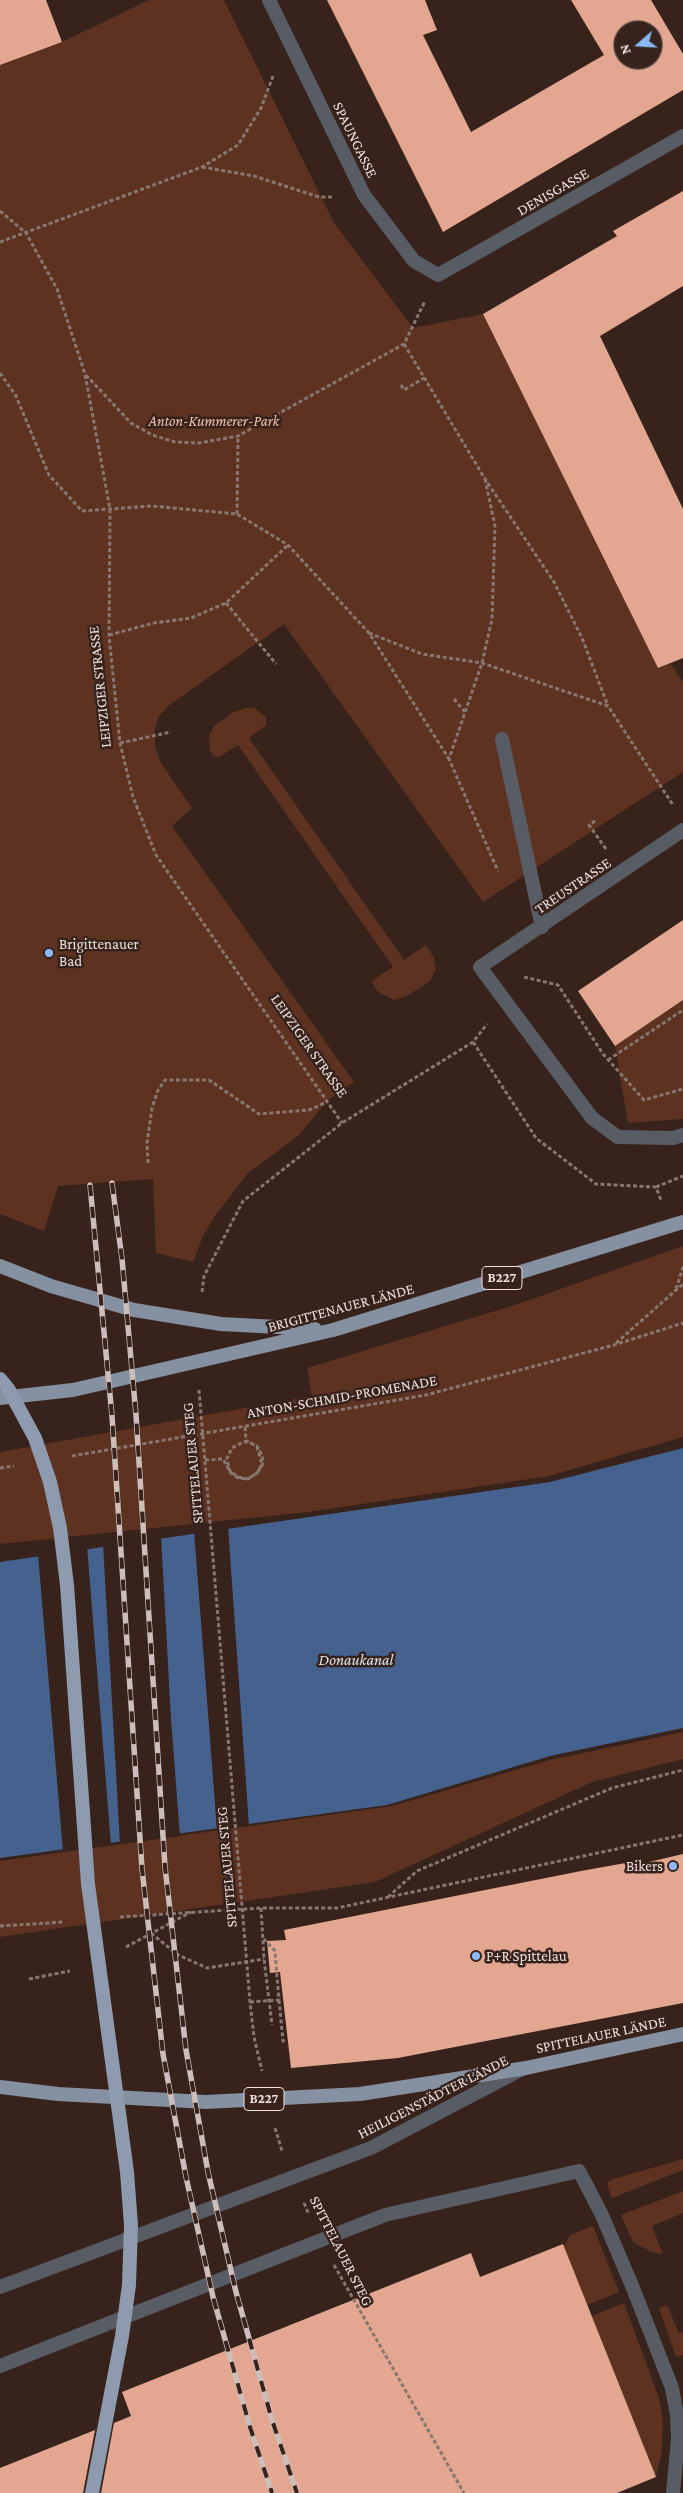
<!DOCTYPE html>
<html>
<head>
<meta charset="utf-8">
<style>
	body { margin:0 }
	#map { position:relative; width:683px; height:2493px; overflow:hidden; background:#37231c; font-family:"Crimson Pro",serif }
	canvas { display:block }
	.north { position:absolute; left:613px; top:20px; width:50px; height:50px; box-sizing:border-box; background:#37231c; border:1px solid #816f69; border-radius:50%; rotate:251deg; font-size:14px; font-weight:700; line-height:20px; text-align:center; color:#efe1dc }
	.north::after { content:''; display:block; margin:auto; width:18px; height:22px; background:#8cb9fc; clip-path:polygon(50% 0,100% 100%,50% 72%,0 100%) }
</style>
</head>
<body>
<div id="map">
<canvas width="683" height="2493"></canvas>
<div class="north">N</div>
</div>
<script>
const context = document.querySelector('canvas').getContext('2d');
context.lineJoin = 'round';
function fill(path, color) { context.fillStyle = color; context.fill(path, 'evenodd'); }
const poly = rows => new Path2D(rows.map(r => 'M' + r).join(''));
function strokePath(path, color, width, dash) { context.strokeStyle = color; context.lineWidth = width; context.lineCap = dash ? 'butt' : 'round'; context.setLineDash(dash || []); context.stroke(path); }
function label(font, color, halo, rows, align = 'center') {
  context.font = font + ' "Crimson Pro",serif'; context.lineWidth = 5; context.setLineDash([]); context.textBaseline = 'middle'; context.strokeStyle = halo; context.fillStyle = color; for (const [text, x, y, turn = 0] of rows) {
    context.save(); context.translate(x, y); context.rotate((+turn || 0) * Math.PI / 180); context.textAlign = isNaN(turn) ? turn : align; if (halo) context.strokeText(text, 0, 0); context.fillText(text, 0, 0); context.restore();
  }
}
const green = poly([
	[149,0,224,0,334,223,413,328,483,314,658,668,670,663,683,682,683,772,483,902,284,624,168,706,159,716,155,728,155,747,161,763,192,808,172,826,354,1082,327,1101,298,1136,248,1173,215,1216,203,1236,193,1262,156,1253,153,1179,58,1186,44,1231,0,1214,0,65,62,42],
	[246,708,254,708,266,717,266,725,249,738,404,960,426,945,434,958,436,968,430,981,407,996,394,1000,377,991,372,981,393,967,238,745,219,757,214,756,210,751,209,735,215,725,234,712],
	[683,1000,683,1119,628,1123,615,1046],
	[683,1246,683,1437,549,1476,308,1512,0,1544,0,1452,312,1396,307,1368,515,1305],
	[683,1732,683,1759,592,1782,375,1882,0,1937,0,1861,392,1806,550,1760],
	[683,2159,683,2170,612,2198,607,2184,610,2180],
	[683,2191,683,2213,652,2226,663,2254,652,2252,633,2242,621,2215],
	[593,2226,619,2292,587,2305,564,2247,570,2235],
	[624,2303,659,2398,663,2419,662,2451,656,2477,592,2316],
	[667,2305,679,2333,683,2332,683,2355,676,2357,659,2308]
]);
const water = poly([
	[683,1448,683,1728,550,1756,387,1805,0,1858,0,1562,550,1482]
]);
const pier = poly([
	[228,1526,249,1826,217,1830,194,1531],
	[161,1536,171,1719,180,1836,120,1844,103,1544],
	[87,1546,111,1845,63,1852,38,1554]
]);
const building = poly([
	[0,0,46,0,62,42,0,65],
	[327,0,425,0,437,30,423,35,471,132,604,55,571,0,651,0,683,54,683,90,443,232],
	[623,30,653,30,653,60,623,60],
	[683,191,683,286,600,336,683,509,683,658,658,668,483,314,617,236,613,231],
	[683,920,683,1000,615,1046,578,991],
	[683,1854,683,2003,398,2058,291,2068,280,1972,270,1973,267,1941,286,1940,284,1930,581,1871,631,1862,632,1866],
	[563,2244,656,2477,617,2493,101,2493,114,2423,131,2416,122,2392,471,2253,480,2277],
	[95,2430,83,2493,0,2493,0,2468]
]);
const path = poly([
	[202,167,254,176,319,197,332,197],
	[0,211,26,233,57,289,85,374,110,509,109,636,120,743,133,797,156,855,342,1123],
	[0,242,202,167,238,145,261,108,273,76],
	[404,344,485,479,554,582,582,638,608,706],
	[0,373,16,396,49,475,82,511,152,506,237,514,288,545,369,633,449,759],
	[86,375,131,423,152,435,175,442,199,443,238,436,404,344,425,301],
	[401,385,404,390,424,378],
	[485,479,495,526,492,619,482,663,449,759,498,871],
	[237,514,238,436],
	[226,603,276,664],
	[369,633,422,654,482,663,608,706,673,805],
	[109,635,154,623,191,618,226,603,288,545],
	[454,699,465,712],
	[120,743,171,732],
	[595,821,589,825,606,849],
	[524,977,558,985,603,1054,644,1100,683,1089],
	[473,1042,536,1138,596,1184,656,1187,661,1200],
	[608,1060,683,1010],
	[148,1163,147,1143,152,1108,158,1090,165,1080,209,1080,259,1114,309,1110,327,1102],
	[656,1187,683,1176],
	[676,1289,683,1267],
	[202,1292,204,1276,243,1201,342,1123,473,1042,487,1024],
	[616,1343,683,1284],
	[199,1390,250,2002,254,2037,262,2071],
	[72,1456,426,1395,614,1345,683,1323],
	[205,1460,223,1459,230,1472,238,1478,248,1479,257,1473,263,1464,262,1455,257,1446,249,1442,243,1442,232,1448,227,1458,228,1464,230,1471,238,1477,248,1479,257,1473,262,1464,257,1447,249,1442,246,1441,245,1426],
	[0,1468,14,1466],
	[388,1897,417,1871,612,1788,683,1770],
	[261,1908,264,1959,272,2025],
	[120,1917,261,1908,337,1908,683,1835],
	[0,1926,64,1922],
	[151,1933,178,1955,207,1968,264,1959],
	[126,1947,191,1912],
	[29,1979,70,1971],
	[279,2000,283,2041,287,2041],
	[250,2002,279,2000,275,1951,264,1939],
	[275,2128,282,2151],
	[304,2203,309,2215],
	[334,2265,464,2493]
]);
const service = poly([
	[502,739,542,927],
	[0,2366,385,2215,579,2171,601,2213,633,2288,672,2388,677,2415,678,2439,673,2493]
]);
const minor = poly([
	[269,0,364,195,414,261,438,275,683,136],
	[683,830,480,967,592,1118,618,1137,673,1138,683,1135],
	[0,2287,371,2148,522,2069]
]);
const primary = poly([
	[0,1266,51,1286,134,1310,221,1324,315,1329],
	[0,1398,73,1390,333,1330,683,1222],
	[0,2087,58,2094,206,2102,360,2094,526,2068,683,2034]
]);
const trunk = poly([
	[0,1379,9,1390,35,1438,50,1482,60,1528,67,1585,88,1884,127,2172,131,2225,129,2285,122,2336,92,2493]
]);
const rail = poly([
	[112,1183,122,1259,136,1415,165,1867,186,2050,208,2172,236,2292,272,2420,297,2493],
	[90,1185,112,1416,142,1869,163,2054,186,2177,213,2297,250,2427,272,2493]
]);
const markers = [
	[49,953,5,"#8cb9fc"],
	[673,1866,5,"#8cb9fc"],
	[476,1956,5,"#8cb9fc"]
];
const shields = [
	[502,1278,40],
	[264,2099,40]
];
const shieldNames = [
	["B227",502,1278],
	["B227",264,2099]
];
const streetNames = [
	["SPAUNGASSE",355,140,64],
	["DENISGASSE",553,192,-30],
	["LEIPZIGER STRASSE",100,687,-96],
	["TREUSTRASSE",573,886,-34],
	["LEIPZIGER STRASSE",309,1046,55],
	["BRIGITTENAUER LÄNDE",341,1308,-15],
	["ANTON-SCHMID-PROMENADE",342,1397,-10],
	["SPITTELAUER STEG",193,1463,-95],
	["SPITTELAUER STEG",227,1867,-95],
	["SPITTELAUER LÄNDE",601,2035,-12],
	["HEILIGENSTÄDTER LÄNDE",433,2097,-27],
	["SPITTELAUER STEG",341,2251,63]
];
const parkNames = [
	["Anton-Kummerer-Park",214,421]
];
const poiNames = [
	["Brigittenauer",59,944],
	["Bad",59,961],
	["Bikers",663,1866,"right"],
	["P+R Spittelau",486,1956]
];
const waterNames = [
	["Donaukanal",356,1660]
];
fill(green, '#5e3221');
fill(water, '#45628e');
fill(pier, '#37231c');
fill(building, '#e3a691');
strokePath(path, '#887771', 3, [4, 2.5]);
strokePath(service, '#585d65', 14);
strokePath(minor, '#585d65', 14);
strokePath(primary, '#8590a1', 14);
strokePath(trunk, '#8e9aad', 14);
strokePath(rail, '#cdbeb9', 5.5);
strokePath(rail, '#37231c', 4, [11]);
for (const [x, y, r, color] of markers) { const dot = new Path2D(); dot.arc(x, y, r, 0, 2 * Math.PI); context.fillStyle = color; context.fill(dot); strokePath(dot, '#37231c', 2); }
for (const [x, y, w] of shields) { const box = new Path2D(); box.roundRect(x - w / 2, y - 11.5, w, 23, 4); context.fillStyle = '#37231c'; context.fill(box); strokePath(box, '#efe1dc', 1); }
label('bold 14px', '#efe1dc', null, shieldNames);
label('15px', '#efe1dc', '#37231c', streetNames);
label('italic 15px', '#f4c0ae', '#37231c', parkNames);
label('15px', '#efe1dc', '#37231c', poiNames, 'left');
label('italic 16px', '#dae4f2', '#37231c', waterNames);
</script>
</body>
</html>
